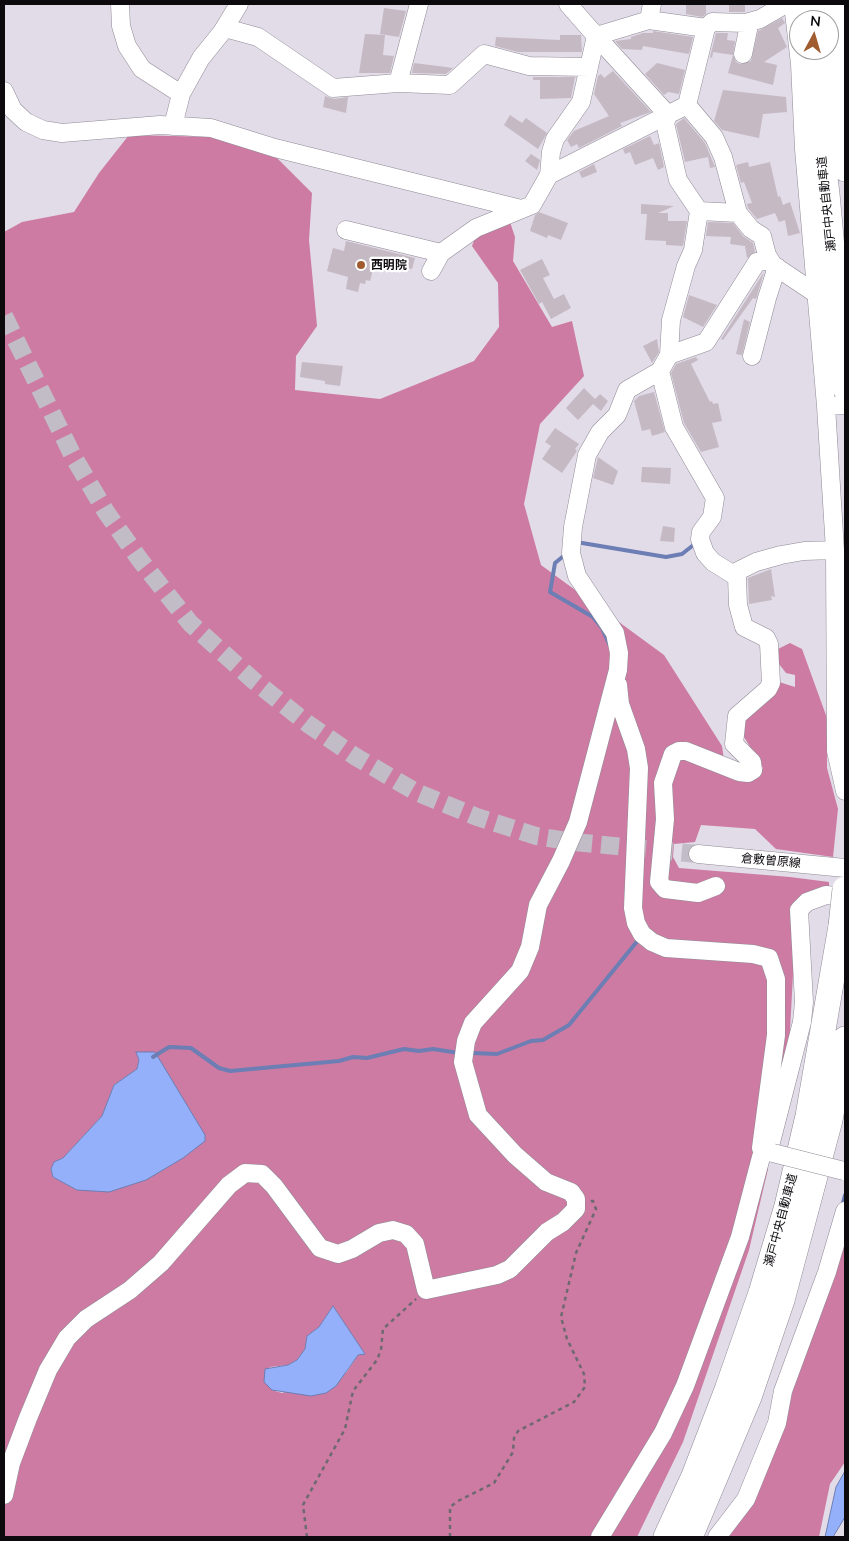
<!DOCTYPE html>
<html>
<head>
<meta charset="utf-8">
<style>
	body { margin:0 }
	#map { position:relative; width:849px; height:1541px; overflow:hidden; background:#e2dbe8; font-family:Mulish,sans-serif }
	canvas { display:block }
	.frame { position:absolute; inset:0; border:5px solid #0d0a0e; pointer-events:none }
	.north { position:absolute; left:789px; top:10px; width:50px; height:50px; box-sizing:border-box; background:#fff; border:1px solid #9e9d9f; border-radius:50%; rotate:6deg; font-size:14px; font-weight:700; line-height:20px; text-align:center; color:#0d0a0e }
	.north::after { content:''; display:block; margin:auto; width:18px; height:22px; background:#a05b2e; clip-path:polygon(50% 0,100% 100%,50% 72%,0 100%) }
</style>
</head>
<body>
<div id="map">
<canvas width="849" height="1541"></canvas>
<div class="frame"></div>
<div class="north">N</div>
</div>
<script>
const context = document.querySelector('canvas').getContext('2d');
context.lineJoin = 'round';
function fill(path, color) { context.fillStyle = color; context.fill(path, 'evenodd'); }
const poly = rows => new Path2D(rows.map(r => 'M' + r).join(''));
function strokePath(path, color, width, dash) { context.strokeStyle = color; context.lineWidth = width; context.lineCap = dash ? 'butt' : 'round'; context.setLineDash(dash || []); context.stroke(path); }
function label(font, color, halo, rows, align = 'center') {
  context.font = font + ' Mulish,"Noto Sans JP",sans-serif'; context.lineWidth = 4.5; context.setLineDash([]); context.textBaseline = 'middle'; context.strokeStyle = halo; context.fillStyle = color; for (const [text, x, y, turn = 0] of rows) {
    context.save(); context.translate(x, y); context.rotate((+turn || 0) * Math.PI / 180); context.textAlign = isNaN(turn) ? turn : align; if (halo) context.strokeText(text, 0, 0); context.fillText(text, 0, 0); context.restore();
  }
}
const forest = poly([
	[129,135,216,137,276,157,312,193,309,240,317,326,296,356,295,390,380,399,474,361,499,327,498,283,472,246,476,235,510,222,515,237,513,261,552,327,572,321,584,376,540,424,524,504,541,565,664,655,722,746,726,774,759,776,763,768,744,737,745,719,779,682,795,687,795,675,786,673,779,664,778,649,790,643,802,649,827,718,827,768,838,809,833,857,776,849,755,829,701,825,695,842,674,844,673,857,679,868,790,877,829,882,829,891,792,906,794,956,789,1049,762,1146,768,1169,749,1250,683,1442,637,1537,4,1537,4,232,22,222,74,212,99,173],
	[136,1052,183,1158,77,1190,53,1177,51,1169,54,1162,63,1158,102,1116,114,1085,137,1069,139,1060],
	[333,1306,364,1354,358,1355,346,1373,282,1393,272,1390,264,1382,270,1367,288,1365,297,1360,305,1349,307,1336,319,1327],
	[845,1222,845,1462,830,1484,819,1537,721,1537,749,1500]
]);
const water = poly([
	[136,1052,155,1052,205,1135,205,1141,183,1158,146,1180,109,1192,77,1190,53,1177,51,1169,54,1162,63,1158,102,1116,114,1085,137,1069,139,1060,136,1052],
	[333,1306,365,1354,358,1355,336,1386,326,1393,311,1396,272,1390,264,1382,265,1369,288,1365,297,1360,305,1349,307,1336,319,1327,333,1306],
	[845,1471,845,1517,833,1537,825,1537,836,1487,845,1471]
]);
const stream = poly([
	[576,542,666,557,682,554,696,543],
	[566,554,555,563,550,592,593,617,602,628,610,646],
	[472,1053,497,1054,531,1041,543,1040,569,1025,639,939],
	[153,1057,169,1047,191,1048,219,1068,230,1071,339,1061,353,1057,367,1058,404,1049,419,1051,433,1049,459,1053],
	[842,1207,845,1195]
]);
const building = poly([
	[686,4,706,4,706,14,702,17,686,14],
	[729,4,745,4,745,12,729,12],
	[384,8,406,11,399,37,380,34],
	[782,18,785,23,778,28,787,47,764,62,777,65,773,85,728,73,733,55,736,62,740,64,751,61,758,31],
	[653,31,693,37,689,54,643,46,642,50,622,49,615,41,631,39,631,37,643,33,653,33],
	[716,33,728,33,727,40,735,41,733,55,713,52,712,58,710,57],
	[365,34,385,35,383,55,394,56,390,73,359,73],
	[560,35,581,35,582,52,518,52,495,46,496,37,560,40],
	[414,63,438,66,453,68,446,74,412,73],
	[657,63,685,70,679,94,668,92,664,95,645,74],
	[613,71,651,112,620,123,622,126,579,148,577,144,571,147,567,140,574,131,609,116,594,94,598,76,601,74,604,78],
	[533,77,575,77,571,98,540,99,540,80,533,80],
	[723,90,786,97,787,112,763,114,759,138,722,130,714,121],
	[325,96,334,99,348,97,346,113,323,107],
	[510,115,522,123,526,118,547,133,538,149,504,125],
	[684,118,705,143,715,167,710,168,708,157,685,162,676,124],
	[650,136,654,145,659,143,664,167,658,170,653,158,635,165,630,152,625,154,623,149],
	[531,154,540,160,537,170,525,161],
	[748,162,749,167,770,162,778,197,780,196,783,205,790,202,800,233,788,236,785,220,779,222,775,213,757,219,748,208,747,204,752,203,744,182,741,183,736,165],
	[594,164,597,172,582,178,579,172],
	[641,204,674,206,658,213,668,213,668,221,687,221,683,246,666,245,666,241,645,240,647,214,641,214],
	[539,212,568,223,561,240,548,235,547,238,530,231,535,215],
	[708,222,733,223,743,236,753,243,755,252,747,258,745,246,730,244,731,237,706,236],
	[346,241,415,258,412,269,401,267,400,270,374,266,370,281,366,280,365,284,360,283,358,292,346,289,348,277,327,271,333,248,344,251],
	[542,259,550,275,543,278,554,299,564,294,571,308,551,319,542,302,539,304,520,270],
	[764,272,756,299,753,298,723,340,721,339],
	[689,295,717,305,703,327,683,317],
	[744,319,750,322,742,355,736,354],
	[657,339,659,352,652,363,643,346],
	[696,357,698,360,691,364,710,402,712,401,713,404,718,403,722,421,712,423,719,447,701,452,684,423,671,373,676,364],
	[302,362,343,366,340,386,325,384,325,381,300,377],
	[584,388,595,399,600,394,608,401,601,411,593,404,578,420,566,408],
	[654,392,665,432,652,436,650,429,642,431,634,401,639,396],
	[555,428,579,444,575,449,577,451,562,473,542,459,551,446,545,442],
	[598,457,618,471,613,485,593,478],
	[642,467,671,468,670,484,641,482],
	[663,526,675,528,674,542,660,541],
	[771,569,775,597,771,596,772,600,749,604,748,578]
]);
const minorTunnel = poly([
	[4,316,73,456,106,512,140,560,190,623,253,680,308,724,356,757,416,792,477,817,536,836,574,842,698,854]
]);
const path = poly([
	[307,1537,303,1505,345,1429,353,1391,377,1360,381,1350,383,1329,416,1299],
	[450,1537,450,1507,458,1501,494,1483,513,1452,514,1438,518,1431,574,1402,585,1387,584,1374,567,1339,561,1317,576,1253,596,1209,593,1201,590,1201]
]);
const minor = poly([
	[120,4,121,26,127,46,142,69,181,94],
	[568,4,596,36,649,20,706,28,712,22,746,23,760,19,786,4],
	[793,4,800,64,804,149,826,406,835,550,836,751,845,791],
	[838,4,845,60],
	[649,20,652,4],
	[225,28,258,37,333,88,398,83,450,85,484,54,529,66,589,67],
	[743,54,748,30,746,23],
	[398,83,419,4],
	[4,91,13,110,26,122,43,130,62,133,160,125,211,128,275,148,521,209],
	[687,105,714,137,723,157,738,213],
	[173,126,181,94,201,58,222,32,239,4],
	[549,175,551,152,555,139,581,102,596,36,668,115],
	[699,211,738,213,751,229,762,236,767,255,773,265,815,293],
	[346,230,441,253],
	[431,271,441,253,476,228,532,205,549,175,687,105,706,28],
	[669,355,706,342,757,262,770,260],
	[752,356,767,298,777,267],
	[660,371,674,427,715,498,712,517,701,532,700,539,705,553,713,562,737,577,738,605,744,627,766,638,769,644,771,683,768,689,737,716,734,744,752,762,753,770,748,773,739,772,686,751,679,751,673,754,663,783,665,819,659,882,665,889,698,893,716,886],
	[826,406,845,405],
	[732,574,756,562,781,555,804,551,835,550],
	[618,685,620,704,636,749,639,768,633,908,636,923,642,934,652,942,666,948,753,954,769,958,776,979,776,1035,761,1148],
	[698,854,845,868],
	[4,1495,11,1463,28,1418,48,1370,67,1338,86,1319,130,1290,161,1263,229,1185,245,1173,262,1174,274,1186,320,1248,338,1254,352,1249,379,1233,393,1230,406,1234,415,1244,426,1290,497,1275,510,1269,547,1232,563,1222,576,1209,576,1199,571,1192,546,1182,515,1155,478,1115,463,1062,466,1041,473,1023,520,971,530,947,538,905,561,861,578,822,618,670,619,653,615,633,577,576,571,553,573,527,587,455,600,432,617,415,627,390,660,371,669,355,671,320,686,266,693,250,699,211,678,180,665,123,668,115],
	[600,1537,663,1433,685,1386,740,1237,761,1157,771,1142,802,1022,804,1002,799,910,807,902,826,895,845,897],
	[717,1537,746,1499,777,1423,783,1391,827,1272,845,1211]
]);
const highway = poly([
	[804,4,806,20],
	[826,4,828,20],
	[829,31,845,169],
	[809,50,827,194,845,388],
	[666,1537,694,1476,727,1390,761,1293,787,1206,808,1116,841,926],
	[690,1537,749,1397,782,1300,830,1120,845,1039]
]);
const minorBridge = poly([
	[773,1153,844,1171]
]);
const highwayBridge = poly([
	[841,926,845,889]
]);
const markers = [
	[361,265,5,"#a05b2e"]
];
const streetNames = [
	["瀬戸中央自動車道",827,204,-96],
	["倉敷曽原線",771,861,5],
	["瀬戸中央自動車道",781,1220,-75]
];
const poiNames = [
	["西明院",371,265]
];
fill(forest, '#cd7ba2');
fill(water, '#95b0fb');
strokePath(water, '#6c7eb4', 1);
strokePath(stream, '#6c7eb4', 4);
fill(building, '#c5bac4');
strokePath(minorTunnel, '#c2bcc7', 18, [18, 9]);
strokePath(minor, '#908a96', 19);
strokePath(highway, '#908a96', 26);
strokePath(path, '#6e6971', 2.5, [4, 4]);
strokePath(minor, '#fff', 18);
strokePath(highway, '#fff', 25);
strokePath(minorBridge, '#908a96', 19, []);
strokePath(highwayBridge, '#908a96', 26, []);
strokePath(minorBridge, '#fff', 18);
strokePath(highwayBridge, '#fff', 25);
for (const [x, y, r, color] of markers) { const dot = new Path2D(); dot.arc(x, y, r, 0, 2 * Math.PI); context.fillStyle = color; context.fill(dot); strokePath(dot, '#fff', 2); }
label('12px', '#0d0a0e', '#fff', streetNames);
label('bold 12px', '#0d0a0e', '#fff', poiNames, 'left');
</script>
</body>
</html>
